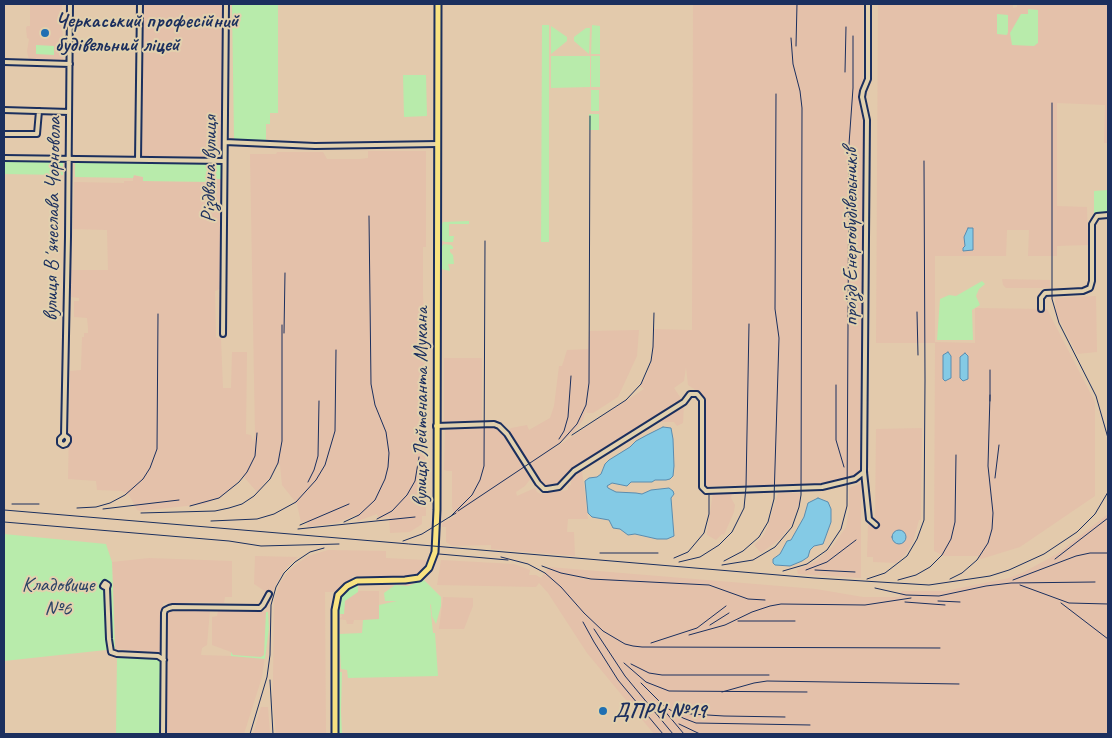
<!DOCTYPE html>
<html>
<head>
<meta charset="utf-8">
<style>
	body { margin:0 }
	#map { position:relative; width:1112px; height:738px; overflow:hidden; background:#e3caac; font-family:Caveat,sans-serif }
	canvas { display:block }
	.frame { position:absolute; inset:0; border:5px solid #1b2f5e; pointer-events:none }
</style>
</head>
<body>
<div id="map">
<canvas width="1112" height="738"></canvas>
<div class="frame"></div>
</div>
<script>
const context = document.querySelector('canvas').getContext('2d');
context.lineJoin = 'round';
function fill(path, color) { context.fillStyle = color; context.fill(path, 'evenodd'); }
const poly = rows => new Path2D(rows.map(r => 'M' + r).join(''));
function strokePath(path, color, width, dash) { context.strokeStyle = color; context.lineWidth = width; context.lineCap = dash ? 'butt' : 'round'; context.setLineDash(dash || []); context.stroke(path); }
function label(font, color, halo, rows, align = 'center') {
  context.font = font + ' Caveat,sans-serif'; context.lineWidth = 4; context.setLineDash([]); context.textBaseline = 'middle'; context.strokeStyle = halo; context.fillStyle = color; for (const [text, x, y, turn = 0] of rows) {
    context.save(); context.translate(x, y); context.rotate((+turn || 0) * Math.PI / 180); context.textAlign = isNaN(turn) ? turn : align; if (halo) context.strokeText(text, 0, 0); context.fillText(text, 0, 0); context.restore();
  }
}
const built = poly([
	[30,4,62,4,63,62,29,60,27,51,29,39,27,38,26,28,27,26,30,26],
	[144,4,224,4,223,52,222,52,221,156,220,157,142,156],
	[693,4,863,4,863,82,859,90,859,104,863,119,862,471,857,476,827,484,705,486,703,395,688,385,686,367,684,381,674,388,682,400,606,448,581,466,558,486,545,488,541,486,540,480,532,469,533,468,508,431,511,428,527,425,529,430,550,418,554,406,559,366,562,366,567,350,588,349,589,331,639,330,637,356,618,397,593,413,587,413,586,409,583,420,574,432,550,451,644,389,640,386,646,376,652,360,654,329,692,330],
	[878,4,1013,4,1013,8,1017,7,1017,4,1108,4,1108,143,1104,143,1105,105,1057,103,1057,206,1087,207,1088,245,1057,246,1057,256,1028,256,1029,230,1007,230,1006,256,935,256,935,342,975,343,975,308,1047,309,1095,402,1095,496,1020,547,981,559,978,556,944,556,934,551,935,343,876,343],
	[368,151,426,151,426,247,423,247,423,294,424,317,426,319,425,417,428,418,425,446,426,516,422,516,422,524,410,532,390,533,389,516,379,519,377,514,358,521,356,515,336,523,307,527,308,521,301,522,297,504,282,485,280,465,277,464,271,476,257,492,243,476,233,487,221,497,205,504,140,511,137,510,129,495,122,491,97,490,96,481,68,479,70,371,81,370,82,337,84,337,84,333,88,333,88,328,87,318,74,317,74,301,79,301,79,298,71,297,71,270,108,270,107,230,73,229,74,182,124,183,124,181,133,181,133,175,143,177,144,181,213,182,213,179,221,179,220,289,215,291,216,337,221,339,223,388,231,388,232,352,247,352,246,434,251,435,253,442,255,435,250,154,276,154,277,152,323,152,327,159,360,159,368,158],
	[1002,279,1050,280,1050,288,1006,288,1003,285],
	[1096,296,1097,352,1077,354,1056,313,1055,298],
	[444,358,482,358,482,425,444,426],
	[684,404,683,423,677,426,674,422,660,422,660,419],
	[496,426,503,431,532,477,525,486,516,492,517,496,535,488,537,492,541,494,568,490,568,486,571,485,571,478,575,474,582,471,588,519,568,519,567,532,574,532,575,556,491,549,491,545,452,546,446,542,446,527,442,527,442,523,455,516,452,507,452,471,447,471,444,470,445,428],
	[922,428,921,520,919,520,913,542,905,555,896,563,873,562,873,557,867,557,868,525,875,522,876,429],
	[861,483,861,578,798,574,797,570,816,561,832,547,846,527,849,510,849,488],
	[713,493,732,493,731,498,735,505,734,512,724,535,722,534,716,540,707,535,707,532],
	[778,493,800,493,800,500,795,515,790,527,780,539,761,553,754,545,763,536,768,526],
	[1108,514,1108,734,654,734,587,653,548,593,539,583,536,587,437,585,441,560,514,564,530,570,529,575,536,575,541,578,549,567,816,589,863,597,899,597,902,591,945,591,1009,578,1022,573,1057,554],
	[328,550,386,551,386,558,426,560,426,563,416,576,352,576,352,578,337,592,325,592,326,734,276,734,272,700,273,681,274,599,280,583,287,573,294,566,308,556],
	[255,556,298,557,288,566,280,577,270,597,266,592,254,584],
	[149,558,232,561,232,597,225,597,224,603,193,602,186,603,186,605,163,603,162,653,115,649,112,562],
	[359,591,379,591,379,620,354,620,353,624,347,624,346,620,338,619,342,617,338,602],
	[443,597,473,598,473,606,464,629,439,629],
	[238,609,268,612,269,628,262,677,244,734,166,734,168,653,167,653,167,612,210,610,207,645,202,648,201,655,231,656,231,652,212,645,212,617,217,616,218,611,236,611],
	[261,707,268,707,270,734,253,734]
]);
const green = poly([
	[232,4,278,4,278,113,270,113,270,124,266,124,266,140,234,140],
	[1028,9,1038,10,1038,43,1034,46,1012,45,1010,33,1021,14,1028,14],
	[997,14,1008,15,1008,32,1007,35,997,34],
	[542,25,549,25,549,242,541,242],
	[592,25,600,26,600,54,591,54],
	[551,26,567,37,567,41,551,54],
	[586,28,590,28,589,54,574,41,574,37],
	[36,45,54,46,54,55,36,54],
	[551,56,590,56,590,87,551,88],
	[591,56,600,56,600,87,591,87],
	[403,75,426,75,427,116,404,117],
	[591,90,599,90,599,111,591,111],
	[589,114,599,114,599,130,589,130],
	[4,159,63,160,63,175,4,174],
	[75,161,218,162,221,165,221,179,214,179,213,182,143,181,143,177,134,175,133,178,75,177],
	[1108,190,1108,213,1094,213,1094,191],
	[469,221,469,224,449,224,449,236,454,236,453,242,445,242,441,240,440,230,443,222],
	[444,244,451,245,453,247,453,249,450,249,450,252,453,255,454,264,448,264,450,271,441,269,440,248],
	[982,281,985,284,979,289,976,296,980,305,972,310,973,340,937,340,940,299,949,295,956,296],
	[4,534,106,544,112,562,115,649,4,661],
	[424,580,441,597,441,606,436,624,432,616,431,605,430,604,433,633,435,633,438,676,348,678,347,670,341,669,339,634,362,633,363,620,379,619,379,605,397,601,385,601,384,593,395,585,408,586],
	[355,584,358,585,358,592,345,601,344,614,339,614,337,611,339,598,348,587],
	[266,612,268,612,269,628,265,659,231,656,231,652,233,655,261,657,264,655],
	[117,657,161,658,160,734,116,734],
	[336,672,342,672,341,711,342,734,337,734]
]);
const water = poly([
	[968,228,973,228,973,250,963,251,963,248,965,246,964,237,968,228],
	[948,352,951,356,951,378,945,381,943,379,943,355,948,352],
	[965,353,968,356,968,379,963,381,960,378,960,357,965,353],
	[663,427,671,428,673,439,674,466,673,476,670,479,666,480,655,480,652,482,631,482,627,486,612,483,607,486,608,488,616,492,636,493,642,494,651,490,669,488,673,491,674,494,671,498,674,536,667,539,657,539,635,534,628,535,620,529,613,528,609,520,592,517,588,513,585,481,589,478,597,477,601,474,605,464,609,460,630,447,636,441,647,435,663,427],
	[818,498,828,502,831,509,831,522,823,544,814,546,810,550,808,557,802,561,790,566,775,565,773,563,773,559,780,554,787,541,791,540,804,517,808,503,818,498],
	'892 537a7 7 0 1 1 14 0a7 7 0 1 1-14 0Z'
]);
const minor = poly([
	[868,4,868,79,863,91,862,97,867,120,864,472,869,519,876,525],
	[4,62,70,64],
	[4,110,69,112],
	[4,134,37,134,39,111],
	[225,142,315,146,438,144],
	[4,158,224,161],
	[138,160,140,4],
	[1041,309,1041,298,1045,293,1083,291,1090,288,1092,281,1092,224,1097,216,1108,215],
	[223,334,226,4],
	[436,426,494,424,499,426,507,434,538,483,544,489,547,489,559,487,574,471,684,402,690,394,697,394,702,400,702,487,706,491,822,487,855,479,864,472],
	[64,435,60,439,60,443,63,445,66,444,68,441,68,438,64,435,68,237,70,4],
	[107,588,103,586,105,583,108,585,107,588,109,639,111,652,117,654,158,656,164,660],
	[163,734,164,613,165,610,169,608,173,607,260,608,263,605,269,594]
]);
const major = poly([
	[335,734,335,610,338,595,347,586,357,581,405,580,419,578,429,568,435,552,437,510,438,4]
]);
const rail = poly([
	[796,46,797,4],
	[845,72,846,27],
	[1052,103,1052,299,1059,323,1096,396,1108,438],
	[917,312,918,355],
	[284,333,285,273],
	[836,385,836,440,844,467],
	[990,401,990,370],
	[572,435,626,400,641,384,651,361,653,347,654,313],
	[559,439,564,431,568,417,571,376],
	[995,478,999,445],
	[308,482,314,470,318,456,319,401],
	[12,504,39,504],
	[190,506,219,498,239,482,247,472,255,456,257,433],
	[77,508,96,507,110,503,125,495,143,479,150,468,157,449,158,314],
	[103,509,179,500],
	[4,510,814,578,929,585,990,576,1009,570,1044,554,1077,532,1095,514,1108,492],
	[458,511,560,443,577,424,586,405,589,383,590,116],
	[141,513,215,511,229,508,242,504,254,496,270,479,278,463,282,441,282,325],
	[450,517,472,495,480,480,484,466,485,241],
	[377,519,392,511,407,495,415,481,419,457],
	[211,521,257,519,274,514,296,502,316,480,325,465,335,431,336,350],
	[4,522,229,541,261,546,339,544],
	[344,522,359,515,375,500,385,479,388,467,389,453,386,432,375,405,371,384,369,216],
	[300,525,349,504],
	[298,529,415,517],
	[403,541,422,534,456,513],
	[600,553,658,553],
	[439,554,508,560],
	[501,557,528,564,545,573,561,587,584,613,603,631,625,644,633,646,642,647,940,648],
	[674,558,688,552,704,533,709,514,709,495],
	[1055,559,1108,518],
	[724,561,743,551,759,537,768,522,774,499,779,338,775,309,776,94],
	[679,562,700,557,719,545,732,532,744,508,746,487,749,324],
	[722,565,753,560,775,547,792,527,799,507,801,495,802,108,800,91,793,64,791,38],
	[542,566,561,573,591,579,709,585,748,599,765,600],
	[806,570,827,562,856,540],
	[815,570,855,572],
	[783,571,807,564,827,550,841,529,847,506,849,144,853,88,853,36],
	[867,579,885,573,907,556,917,539,924,520,925,380,924,161],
	[950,579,962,573,977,560,988,543,992,529,993,513,988,466,990,395],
	[898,580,916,575,930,567,942,555,951,539,955,522,956,455],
	[1013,580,1076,556,1090,553,1108,553],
	[1020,585,1069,603,1108,604],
	[875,588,906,595,939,596,986,586,1011,583,1095,582],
	[938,601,960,602],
	[905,602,945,605],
	[1061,603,1108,639],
	[738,621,795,621],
	[583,622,594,642,618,680,663,734],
	[710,625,729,613],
	[594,629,625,676,673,734],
	[689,635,725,625,752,612,770,606,781,604,865,605,911,598],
	[651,643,697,628,726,606],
	[624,663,646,682,669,691,807,692],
	[631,664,649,673,662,675,769,675],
	[270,680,273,734],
	[641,683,664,706,683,718,696,723,810,725],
	[722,692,754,683,767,681,959,684],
	[663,709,684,734],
	[678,711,691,714,724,716,785,717],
	[679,724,700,734],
	[250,734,267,677,270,655,271,605,276,587,284,573,295,562,310,552,324,548]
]);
const markers = [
	[45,33,5,"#1f6fb2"],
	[603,711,5,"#1f6fb2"]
];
const poiNames = [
	["Черкаський професійний",55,21],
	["будівельний ліцей",55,45],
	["ДПРЧ №19",613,711]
];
const streetNames = [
	["Різдвяна вулиця",210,169,-89],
	["вулиця Вʼячеслава Чорновола",53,219,-89],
	["проїзд Енергобудівельників",851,237,-90],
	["вулиця Лейтенанта Мукана",421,407,-90]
];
const parkNames = [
	["Кладовище",58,585],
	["№6",58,609]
];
fill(built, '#e4c1aa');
fill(green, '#b8ebab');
fill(water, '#84cae5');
strokePath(water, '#5a8caf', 1);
strokePath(minor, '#1b2f5e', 8);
strokePath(major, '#1b2f5e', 9);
strokePath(minor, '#e2d1ae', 4);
strokePath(major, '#f8e281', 5);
strokePath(rail, '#1b2f5e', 1);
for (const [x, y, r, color] of markers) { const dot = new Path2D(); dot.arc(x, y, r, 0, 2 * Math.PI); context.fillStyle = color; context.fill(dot); strokePath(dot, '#e2d1ae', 2); }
label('bold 21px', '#1b2f5e', '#e2d1ae', poiNames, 'left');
label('21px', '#1b2f5e', '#e2d1ae', streetNames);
label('21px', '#2b4266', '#e2d1ae', parkNames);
</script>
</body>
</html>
